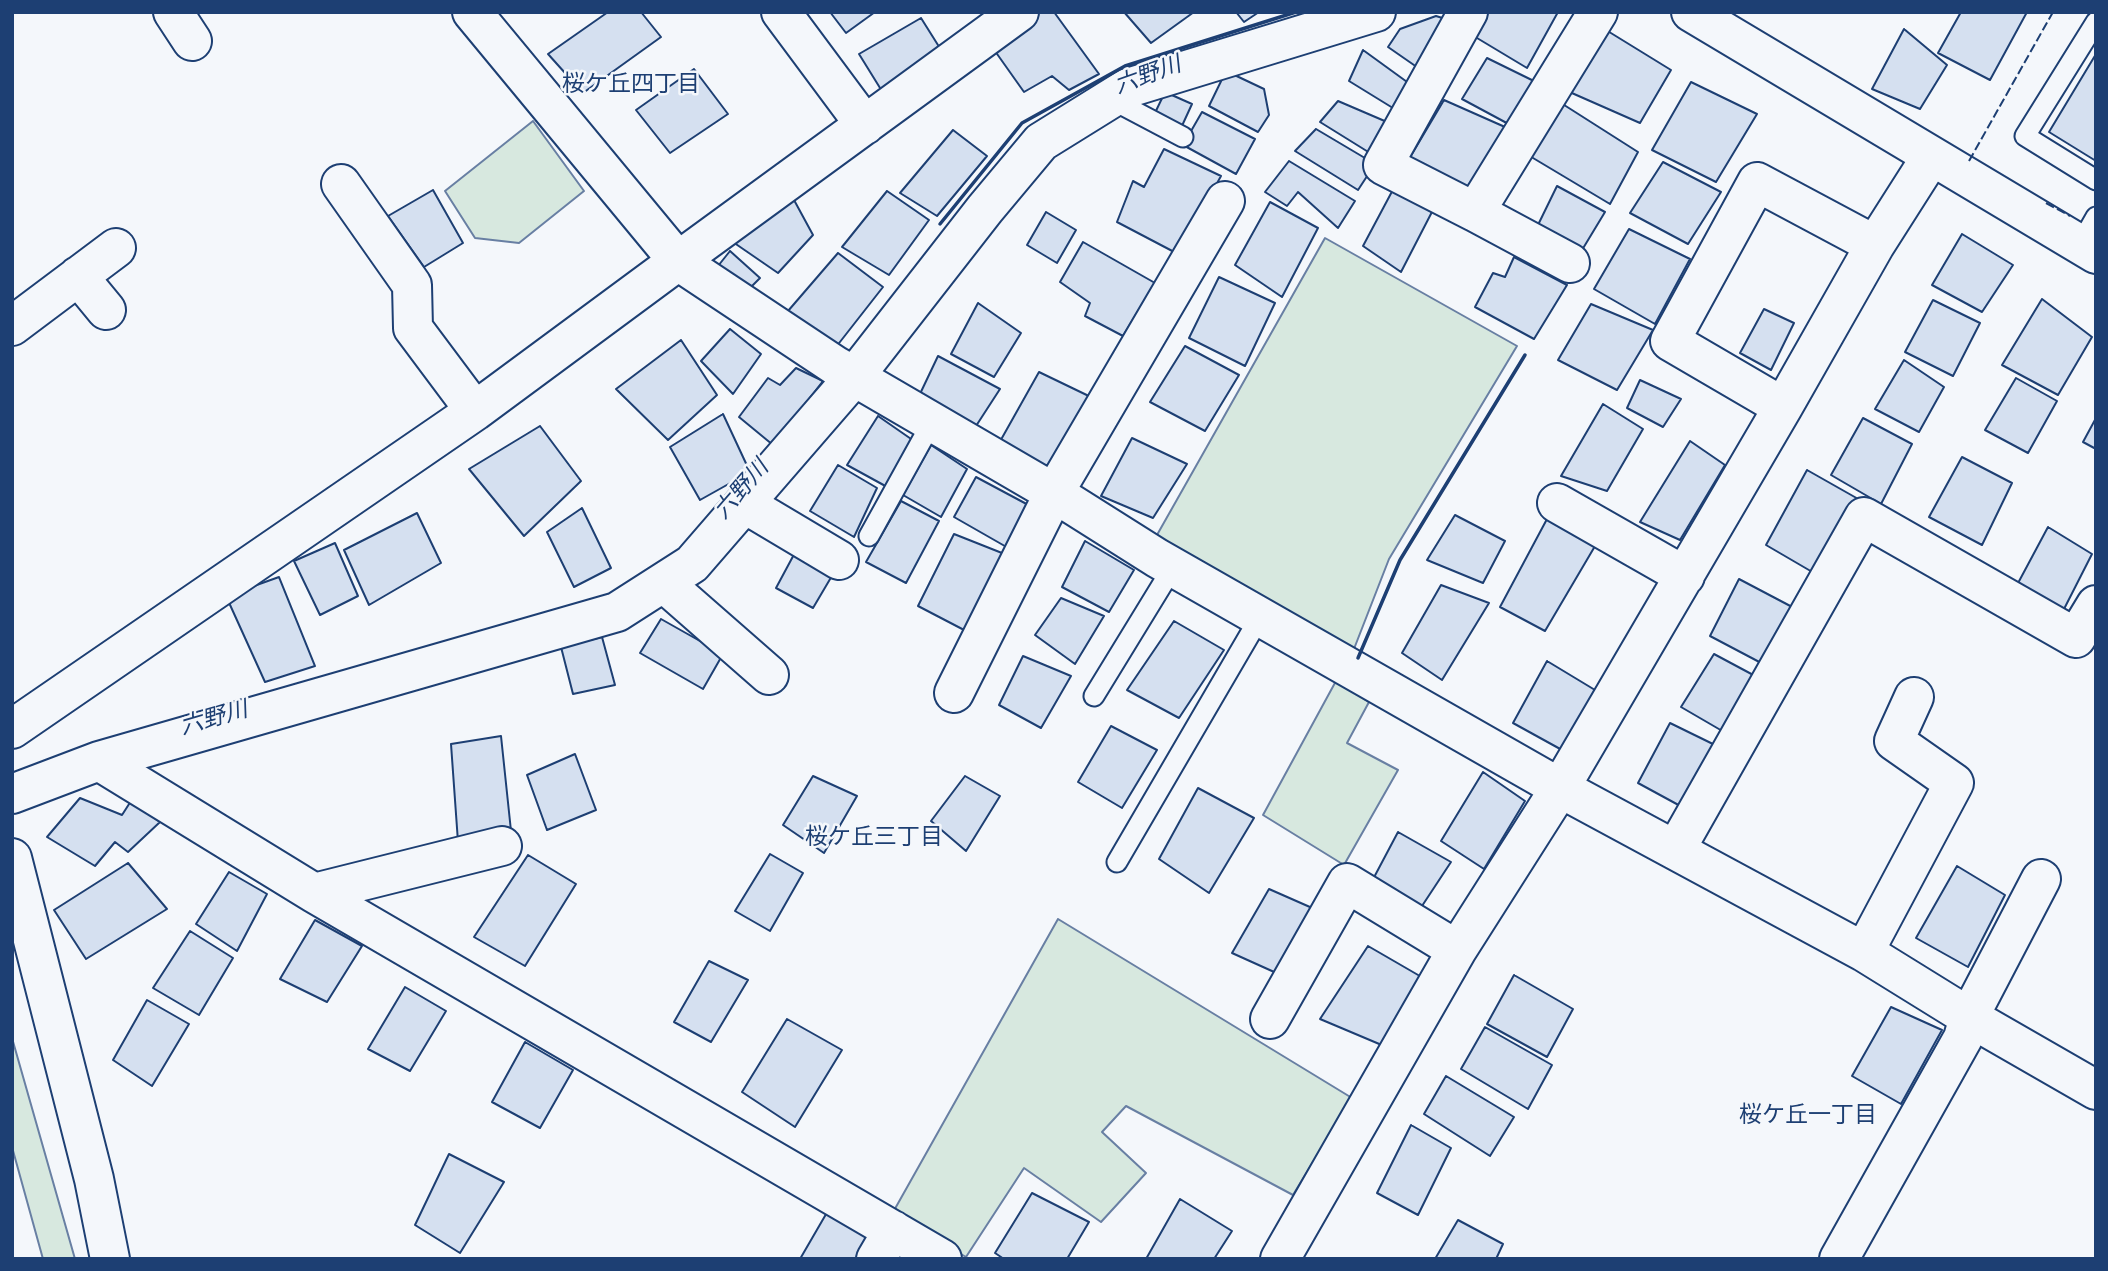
<!DOCTYPE html>
<html>
<head>
<meta charset="utf-8">
<style>
	body { margin:0 }
	#map { position:relative; width:2108px; height:1271px; overflow:hidden; background:#f4f7fb; font-family:"Varela Round",sans-serif }
	canvas { display:block }
	.frame { position:absolute; inset:0; border:14px solid #1d3f73; pointer-events:none }
</style>
</head>
<body>
<div id="map">
<canvas width="2108" height="1271"></canvas>
<div class="frame"></div>
</div>
<script>
const context = document.querySelector('canvas').getContext('2d');
context.lineJoin = 'round';
function fill(path, color) { context.fillStyle = color; context.fill(path, 'evenodd'); }
const poly = rows => new Path2D(rows.map(r => 'M' + r).join(''));
function strokePath(path, color, width, dash) { context.strokeStyle = color; context.lineWidth = width; context.lineCap = dash ? 'butt' : 'round'; context.setLineDash(dash || []); context.stroke(path); }
function label(font, color, halo, rows, align = 'center') {
  context.font = font + ' "Varela Round","Noto Sans JP",sans-serif'; context.lineWidth = 5; context.setLineDash([]); context.textBaseline = 'middle'; context.strokeStyle = halo; context.fillStyle = color; for (const [text, x, y, turn = 0] of rows) {
    context.save(); context.translate(x, y); context.rotate((+turn || 0) * Math.PI / 180); context.textAlign = isNaN(turn) ? turn : align; if (halo) context.strokeText(text, 0, 0); context.fillText(text, 0, 0); context.restore();
  }
}
const green = poly([
	[533,121,584,191,519,243,475,238,445,191,533,121],
	[1325,238,1517,346,1389,559,1352,654,1153,542,1325,238],
	[1336,681,1369,702,1347,743,1398,770,1344,865,1263,815,1336,681],
	[1058,919,1352,1098,1293,1195,1126,1106,1102,1132,1146,1173,1101,1222,1024,1168,966,1257,892,1214,1058,919],
	[12,1038,75,1259,43,1259,12,1147,12,1038]
]);
const building = poly([
	[608,12,641,12,661,37,583,93,548,54,608,12],
	[830,12,875,12,846,33,830,12],
	[1038,12,1054,12,1099,74,1069,90,1052,76,1024,92,990,44,1038,12],
	[1124,12,1194,12,1151,43,1124,12],
	[1236,12,1259,12,1244,22,1236,12],
	[1484,12,1558,12,1527,68,1472,35,1484,12],
	[1961,12,2027,12,1990,80,1938,53,1961,12],
	[1436,16,1452,21,1424,72,1388,47,1400,29,1436,16],
	[921,18,943,53,885,96,859,54,921,18],
	[1904,29,1947,65,1920,109,1872,89,1904,29],
	[1606,30,1671,70,1640,123,1565,90,1606,30],
	[1363,50,1414,87,1401,113,1349,81,1363,50],
	[2096,54,2096,161,2049,132,2096,54],
	[1487,58,1542,85,1516,128,1462,99,1487,58],
	[694,69,728,114,670,153,636,110,694,69],
	[1226,71,1264,89,1269,115,1258,132,1209,106,1226,71],
	[1691,82,1757,114,1716,182,1652,150,1691,82],
	[1165,92,1192,104,1181,128,1154,115,1165,92],
	[1444,100,1505,127,1467,190,1409,159,1444,100],
	[1338,101,1394,125,1378,158,1320,122,1338,101],
	[1561,103,1638,152,1610,204,1528,155,1561,103],
	[1202,112,1255,139,1236,174,1183,145,1202,112],
	[1316,129,1375,164,1358,190,1295,151,1316,129],
	[953,130,987,156,937,216,900,193,953,130],
	[1164,149,1221,176,1178,254,1117,222,1133,181,1144,187,1164,149],
	[1289,161,1355,201,1338,228,1298,192,1287,206,1265,192,1289,161],
	[1663,162,1721,192,1688,244,1630,213,1663,162],
	[1396,184,1434,208,1401,272,1363,246,1396,184],
	[1557,186,1605,212,1579,255,1536,229,1557,186],
	[433,190,463,243,424,267,388,216,433,190],
	[887,191,929,220,889,275,842,247,887,191],
	[794,200,813,235,778,273,730,240,794,200],
	[1270,202,1318,228,1282,297,1235,265,1270,202],
	[1046,212,1076,230,1057,263,1027,245,1046,212],
	[1629,229,1690,259,1655,324,1594,289,1629,229],
	[1962,234,2013,265,1982,312,1932,285,1962,234],
	[1083,242,1155,283,1123,336,1085,316,1090,303,1060,282,1083,242],
	[730,251,760,278,745,293,714,271,730,251],
	[838,253,883,287,836,347,788,311,838,253],
	[1514,257,1567,285,1534,339,1475,307,1493,273,1505,277,1514,257],
	[1219,277,1275,303,1245,366,1189,338,1219,277],
	[2042,299,2092,337,2058,395,2002,365,2042,299],
	[1933,300,1980,323,1953,376,1905,352,1933,300],
	[978,303,1021,333,994,377,951,354,978,303],
	[1591,304,1653,330,1617,390,1558,360,1591,304],
	[1764,309,1794,323,1771,370,1740,353,1764,309],
	[730,329,761,354,733,394,701,361,730,329],
	[681,340,717,395,668,440,616,389,681,340],
	[1185,346,1239,375,1205,431,1150,402,1185,346],
	[938,356,1000,389,976,426,919,396,938,356],
	[1904,360,1944,387,1919,432,1875,409,1904,360],
	[796,368,823,381,773,445,739,417,768,378,780,385,796,368],
	[1039,372,1095,399,1052,473,998,445,1039,372],
	[2016,378,2057,401,2028,453,1985,430,2016,378],
	[1640,380,1681,399,1663,427,1627,408,1640,380],
	[1603,404,1643,429,1607,491,1561,476,1603,404],
	[723,414,750,472,700,500,670,447,723,414],
	[878,416,914,441,889,488,847,465,878,416],
	[1863,418,1912,444,1881,504,1831,475,1863,418],
	[2096,418,2096,449,2083,442,2096,418],
	[540,426,581,481,524,536,469,469,540,426],
	[1132,438,1187,464,1153,518,1101,496,1132,438],
	[1690,441,1725,465,1680,540,1640,522,1690,441],
	[931,445,967,469,941,517,903,495,931,445],
	[1962,457,2012,483,1982,545,1929,517,1962,457],
	[838,465,877,488,854,537,810,511,838,465],
	[1807,470,1860,500,1814,573,1766,545,1807,470],
	[976,477,1034,508,1010,549,954,517,976,477],
	[901,501,939,521,906,583,866,562,901,501],
	[582,508,611,568,574,587,547,532,582,508],
	[417,513,441,563,369,605,344,550,417,513],
	[1455,515,1505,541,1483,583,1427,560,1455,515],
	[1547,519,1598,541,1545,631,1500,607,1547,519],
	[2048,527,2092,554,2063,611,2017,585,2048,527],
	[954,534,1007,555,966,631,918,606,954,534],
	[1085,541,1134,570,1109,612,1062,587,1085,541],
	[335,543,358,596,320,615,294,561,335,543],
	[798,547,836,569,813,608,776,588,798,547],
	[279,577,315,666,265,682,226,596,279,577],
	[1739,579,1796,609,1765,665,1710,636,1739,579],
	[1441,585,1489,603,1442,680,1402,653,1441,585],
	[1061,598,1104,616,1075,664,1035,635,1061,598],
	[661,619,723,654,703,689,640,653,661,619],
	[1174,621,1224,650,1179,718,1127,690,1174,621],
	[602,637,615,685,573,694,561,647,602,637],
	[1714,654,1757,677,1724,732,1681,707,1714,654],
	[1023,656,1071,676,1041,728,999,705,1023,656],
	[1547,661,1595,690,1562,750,1513,723,1547,661],
	[1670,723,1717,746,1684,808,1638,783,1670,723],
	[1111,726,1157,750,1122,808,1078,782,1111,726],
	[501,736,511,831,458,842,451,744,501,736],
	[575,754,596,810,547,830,527,775,575,754],
	[1483,772,1525,801,1484,869,1441,841,1483,772],
	[813,776,857,796,824,853,783,825,813,776],
	[965,776,1000,796,966,851,931,821,965,776],
	[1198,788,1254,818,1209,893,1159,859,1198,788],
	[80,798,122,815,131,801,160,822,128,852,115,842,95,866,47,837,80,798],
	[1398,832,1451,862,1420,909,1371,883,1398,832],
	[770,854,803,873,770,931,735,911,770,854],
	[528,855,576,884,525,966,474,937,528,855],
	[128,863,167,909,86,959,54,910,128,863],
	[1957,866,2005,895,1968,967,1916,938,1957,866],
	[229,872,267,894,237,951,196,924,229,872],
	[1269,889,1319,911,1283,976,1232,953,1269,889],
	[315,920,362,946,327,1002,280,979,315,920],
	[190,931,233,958,199,1015,153,988,190,931],
	[1368,946,1425,979,1384,1046,1320,1019,1368,946],
	[709,961,748,980,711,1042,674,1022,709,961],
	[1514,975,1573,1009,1547,1057,1487,1024,1514,975],
	[405,987,446,1011,410,1071,368,1049,405,987],
	[147,1000,189,1024,152,1086,113,1060,147,1000],
	[1891,1007,1942,1030,1901,1104,1852,1076,1891,1007],
	[787,1019,842,1050,795,1127,742,1092,787,1019],
	[1485,1027,1552,1065,1528,1109,1461,1069,1485,1027],
	[525,1042,573,1070,540,1128,492,1102,525,1042],
	[1446,1076,1514,1117,1490,1156,1424,1114,1446,1076],
	[1411,1125,1451,1148,1418,1215,1377,1193,1411,1125],
	[449,1154,504,1182,460,1253,415,1225,449,1154],
	[1032,1193,1089,1222,1067,1259,1004,1259,995,1253,1032,1193],
	[1180,1199,1232,1231,1214,1259,1146,1259,1180,1199],
	[829,1209,870,1236,858,1259,800,1259,829,1209],
	[1458,1220,1503,1244,1496,1259,1435,1259,1458,1220]
]);
const lane = poly([
	[2096,22,2025,136,2096,180],
	[1111,99,1183,137],
	[2080,245,2096,217],
	[869,536,932,422],
	[1094,696,1173,567],
	[1117,862,1260,617]
]);
const street = poly([
	[173,12,192,41],
	[781,12,865,125],
	[1019,12,678,261,836,366,1054,493,1157,558,1560,788,1864,952,1969,1017,2096,1090],
	[1468,12,1383,165,1475,212,1598,12],
	[341,184,412,285,413,328,475,411],
	[1475,212,1570,263],
	[78,276,106,310],
	[12,326,116,248],
	[1783,407,1670,341,1757,182,1875,245],
	[1557,503,1685,576],
	[745,504,839,560],
	[664,583,769,675],
	[954,693,1054,493,1225,201],
	[12,729,475,411,678,261,472,12],
	[99,761,314,893,942,1259],
	[12,794,99,761,617,612,692,564,854,377,985,209,1041,142,1128,88,1376,12],
	[1676,849,1864,517,2076,638,2096,605],
	[12,858,94,1179,110,1259],
	[314,893,502,846],
	[1864,952,1954,783,1894,741,1914,697],
	[1270,1019,1347,883,1457,950],
	[876,1259,893,1230],
	[1280,1259,1457,950,1560,788,1783,407,1875,245,1931,157],
	[1839,1259,1963,1038,1969,1017,2041,879]
]);
const secondary = poly([
	[1691,12,2096,254]
]);
const fence = poly([
	[1969,161,2053,12],
	[2046,203,2070,216]
]);
const wall = poly([
	[940,224,1022,123,1125,66,1296,12],
	[1358,658,1400,560,1525,355]
]);
const waterNames = [
	["六野川",1148,76,-20],
	["六野川",742,490,-49],
	["六野川",214,719,-16]
];
const neighbourhoodNames = [
	["桜ケ丘四丁目",631,85],
	["桜ケ丘三丁目",874,838],
	["桜ケ丘一丁目",1808,1116]
];
fill(green, '#d7e8df');
strokePath(green, '#687fa3', 2);
fill(building, '#d5e0f0');
strokePath(building, '#1d3f73', 2);
strokePath(lane, '#1d3f73', 23);
strokePath(street, '#1d3f73', 42);
strokePath(secondary, '#1d3f73', 42);
strokePath(lane, '#f4f7fb', 19);
strokePath(street, '#f4f7fb', 38);
strokePath(secondary, '#f4f7fb', 38);
strokePath(fence, '#1d3f73', 2, [9, 3.5]);
strokePath(wall, '#1d3f73', 3.5);
label('italic 23px', '#1d3f73', '#f4f7fb', waterNames);
label('23px', '#1d3f73', '#f4f7fb', neighbourhoodNames);
</script>
</body>
</html>
